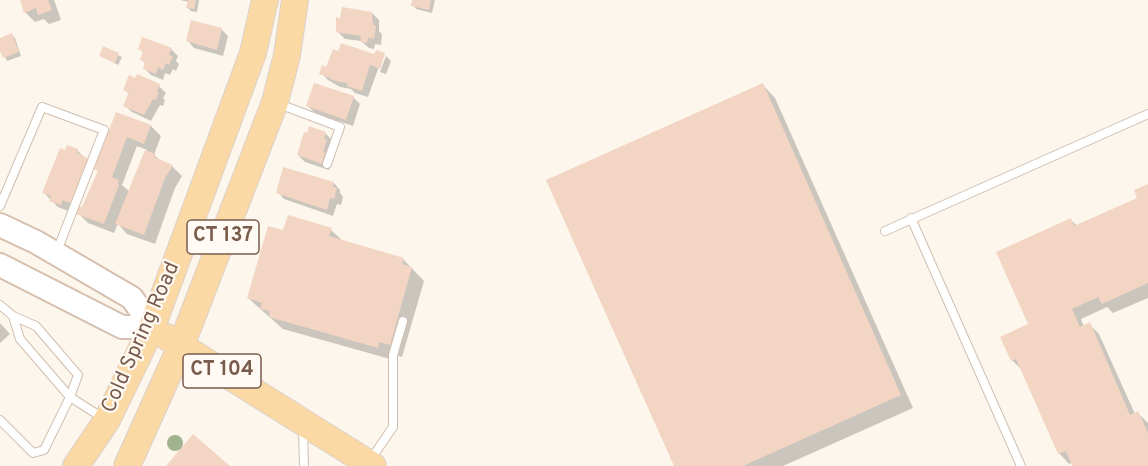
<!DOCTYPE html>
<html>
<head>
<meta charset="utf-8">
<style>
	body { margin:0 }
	canvas { display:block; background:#fdf6ec }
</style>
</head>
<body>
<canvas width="1148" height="466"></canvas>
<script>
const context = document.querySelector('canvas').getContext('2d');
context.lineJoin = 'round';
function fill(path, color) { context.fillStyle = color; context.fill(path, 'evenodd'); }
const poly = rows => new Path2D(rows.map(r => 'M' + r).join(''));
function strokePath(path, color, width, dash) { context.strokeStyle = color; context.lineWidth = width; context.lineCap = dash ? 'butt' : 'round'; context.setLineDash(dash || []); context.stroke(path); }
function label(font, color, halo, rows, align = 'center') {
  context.font = font + ' Overpass,sans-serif'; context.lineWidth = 4.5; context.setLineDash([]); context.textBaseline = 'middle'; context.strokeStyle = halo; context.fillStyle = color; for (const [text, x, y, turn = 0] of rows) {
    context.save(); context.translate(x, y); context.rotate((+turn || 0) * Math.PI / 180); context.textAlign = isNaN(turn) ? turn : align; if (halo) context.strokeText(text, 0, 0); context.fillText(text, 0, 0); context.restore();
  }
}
const shadow = poly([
	[21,0,54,0,61,20,49,24,44,19,35,22,25,12],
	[180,0,199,0,197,12,191,11,188,8,189,2],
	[414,0,435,0,432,13,416,9,413,5],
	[372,13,379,20,379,31,382,34,381,45,375,44,374,49,369,48,361,41,345,39,338,32],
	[221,29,228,36,223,56,194,48,188,41],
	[12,35,15,38,21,56,7,61,0,47,0,39],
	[104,48,122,57,118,65,101,56],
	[139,48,171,49,178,56,176,61,179,64,176,71,173,69,170,75,165,73,163,80,151,75,144,68,146,64,142,60,144,53],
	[386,56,391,61,386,74,380,72],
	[381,61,368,97,355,93,351,89,340,87,328,80,321,73,327,69],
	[763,85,775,98,913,408,783,466,675,466],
	[159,86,166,93,163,98,165,100,163,106,160,105,151,121,132,112,125,106,129,94,124,89],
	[353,97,360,104,353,126,315,113,308,106],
	[117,113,151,126,161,136,154,155,161,161,172,166,182,176,175,188,155,244,127,234,118,224,114,233,88,223,78,213,79,210,69,206,68,211,58,207,43,192,77,150,94,167,79,207,83,209,99,172],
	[137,146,147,150,130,192,122,185],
	[325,133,332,140,332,161,329,170,305,162,298,155],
	[334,183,340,190,340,193,343,197,341,205,337,204,333,216,284,199,278,192],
	[1148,186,1148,298,1113,313,1107,307,1081,319,1084,327,1089,324,1099,334,1135,414,1138,413,1148,423,1148,466,1074,466,1072,462,1069,464,1059,453,1023,371,1012,360,1030,325,1071,220,1077,226,1139,199],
	[331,230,344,242,403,259,424,281,402,357,392,354,390,359,283,329,248,298,284,232],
	[0,323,10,334,0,343]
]);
const building = poly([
	[20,0,48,0,52,10,38,15,36,8,24,13],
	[188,0,196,0,194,9,186,8],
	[412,0,431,0,429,10,411,6],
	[342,7,372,12,373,25,376,26,374,39,368,38,367,43,360,42,361,36,336,32,336,17,340,18],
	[191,20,222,28,217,50,186,41],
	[12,33,19,52,3,58,0,51,0,38],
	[142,37,172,48,169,55,173,56,169,65,166,63,163,70,158,67,156,74,143,69,145,62,140,60,143,51,138,49],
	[341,43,374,54,376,50,385,53,380,69,370,65,362,91,347,86,347,83,331,80,332,79,319,74,322,65,326,67,333,49,338,51],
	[103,46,119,53,115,63,99,56],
	[137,74,160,84,157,91,159,92,156,100,153,99,144,115,123,106,129,92,123,90,129,75,135,78],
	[314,83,354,96,346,120,306,106],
	[763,83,901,395,743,466,674,466,546,180],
	[116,112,151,125,144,144,127,137,112,177,119,180,118,184,119,185,104,224,76,214,79,206,82,207,98,171,94,169],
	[309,126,326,132,324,139,327,140,323,152,325,153,322,164,297,155,304,132,307,133],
	[67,145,78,149,77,153,88,158,72,204,63,200,61,205,49,201,51,196,42,193,60,148,65,150],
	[145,150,156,154,154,157,173,165,165,178,144,235,115,224],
	[283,167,334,182,333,187,337,188,334,199,330,198,327,210,276,193],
	[1148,184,1148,283,1102,304,1098,297,1072,309,1080,327,1090,322,1130,415,1138,411,1148,433,1148,466,1072,466,1066,451,1058,454,1016,359,1011,361,1000,337,1028,324,996,252,1071,218,1074,226,1137,198,1134,190],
	[288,215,332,228,329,236,404,258,402,264,412,267,390,345,379,342,378,348,269,317,270,311,260,309,262,303,247,298,268,226,283,230],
	[193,434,230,466,166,466]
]);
const service = poly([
	[279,104,340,127,327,164],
	[0,206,42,107,104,130,57,251],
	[911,218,1021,466],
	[885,231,1148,114],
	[0,305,13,316,20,339,70,397,103,418],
	[0,420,33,453,44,450,70,397,78,375,36,326,13,316],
	[303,429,304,466],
	[371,459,393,427,393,355,403,321]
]);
const secondary = poly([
	[0,225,36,242,132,298,152,327],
	[0,265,122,327,152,327]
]);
const primary = poly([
	[167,337,373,466],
	[76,466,107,420,152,327,253,53,265,0],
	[127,466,181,346,275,102,287,55,295,0]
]);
const trees = [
	[175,443]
];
const shields = [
	[223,237,72],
	[222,371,78]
];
const shieldNames = [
	["CT 137",223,237],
	["CT 104",222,371]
];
const streetNames = [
	["Cold Spring Road",142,338,-66]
];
fill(shadow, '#0003');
fill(building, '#f3d5c3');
strokePath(service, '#d1beb0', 10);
strokePath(secondary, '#d6c0b0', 26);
strokePath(primary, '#dad1cd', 28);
strokePath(service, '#fff', 8);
strokePath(secondary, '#fff', 22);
strokePath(primary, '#fbd9a5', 26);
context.fillStyle = '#a0b28e';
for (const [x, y] of trees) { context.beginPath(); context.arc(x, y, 8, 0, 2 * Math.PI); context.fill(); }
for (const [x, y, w] of shields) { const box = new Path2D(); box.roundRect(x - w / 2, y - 17, w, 34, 4.5); context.fillStyle = '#fffaf3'; context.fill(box); strokePath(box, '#7a5c4d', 1.5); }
label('bold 20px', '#7a5c4d', null, shieldNames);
label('21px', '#7a5c4d', '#fffaf3', streetNames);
</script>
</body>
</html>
